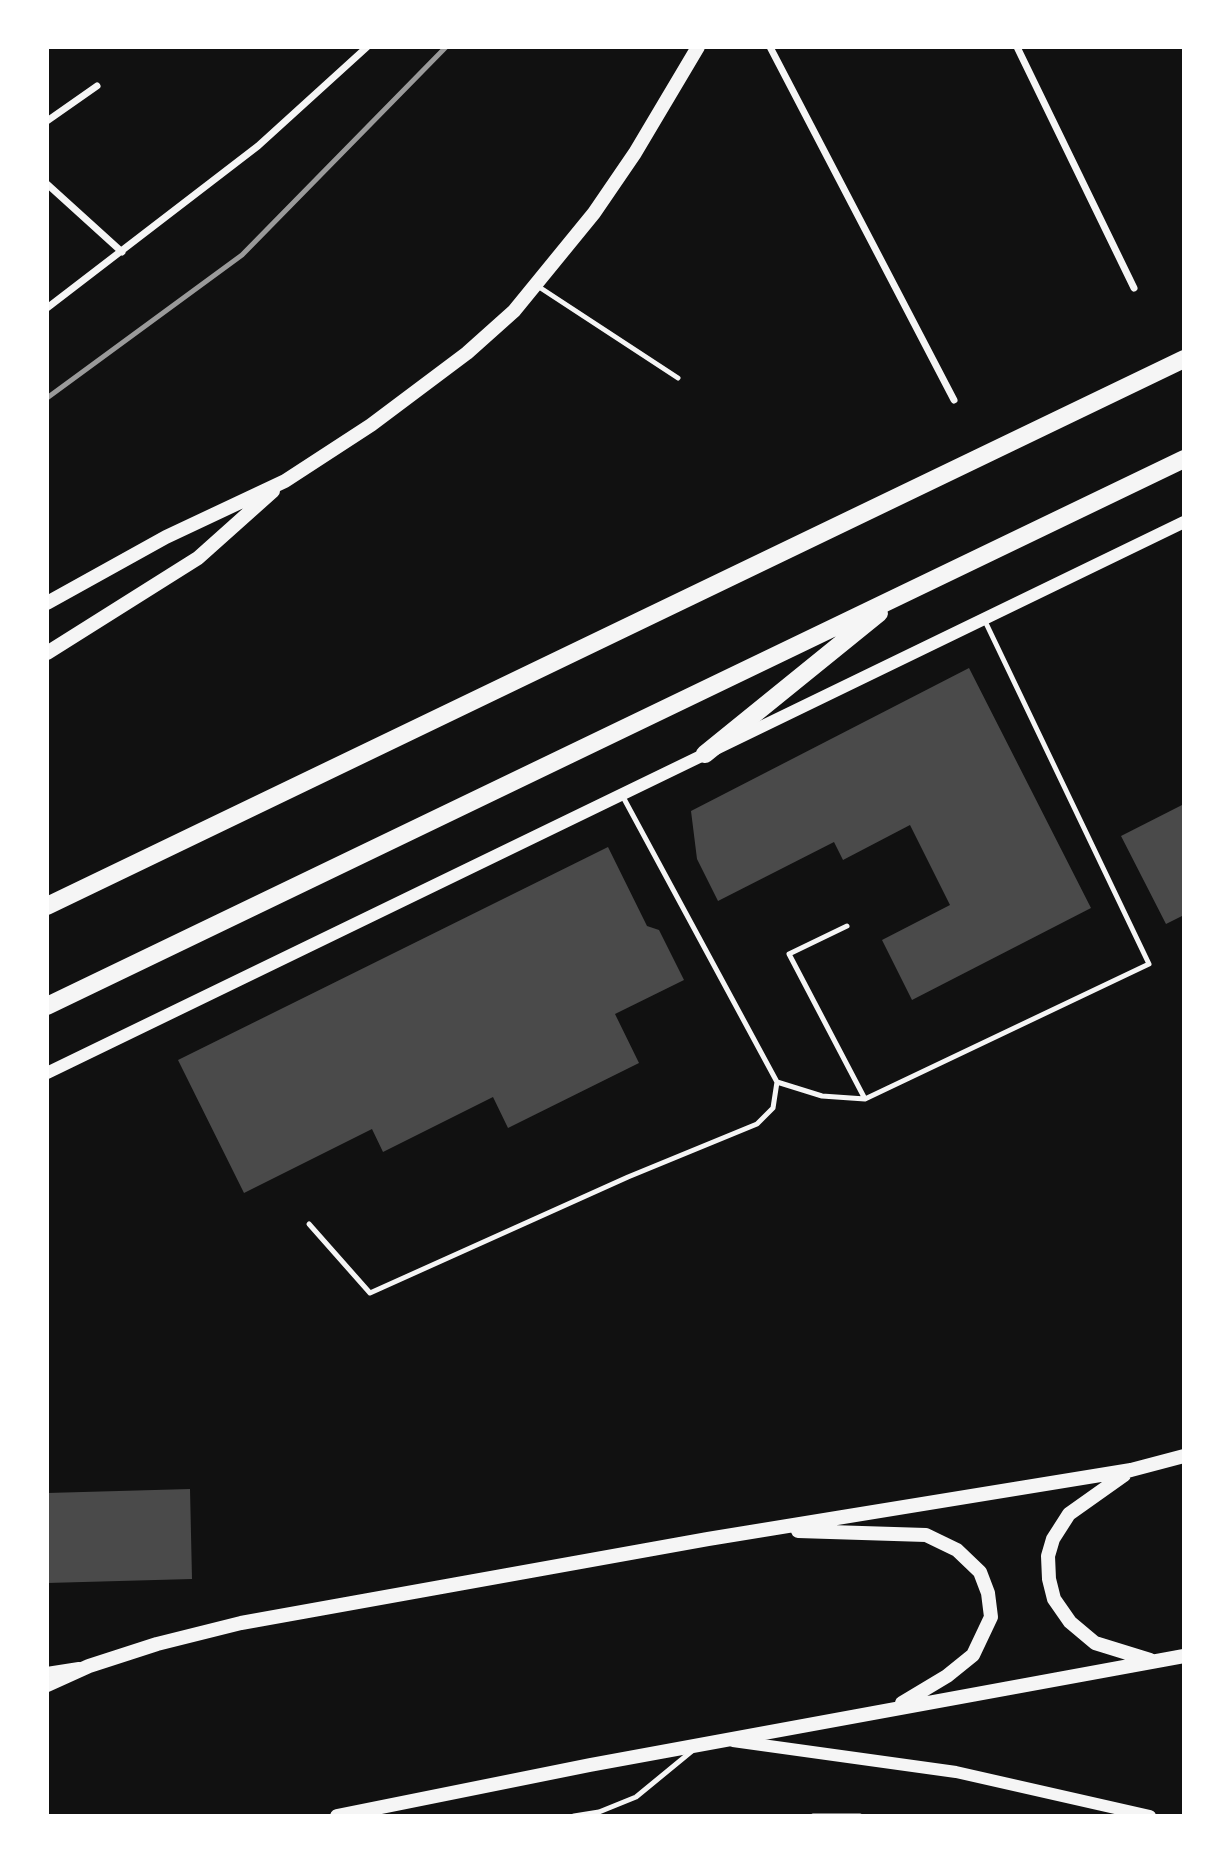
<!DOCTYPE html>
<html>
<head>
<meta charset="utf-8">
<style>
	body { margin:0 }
	#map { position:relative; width:1231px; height:1863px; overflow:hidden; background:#111; font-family:Merriweather,serif }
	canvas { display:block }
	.frame { position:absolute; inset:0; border:49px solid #fff; pointer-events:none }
</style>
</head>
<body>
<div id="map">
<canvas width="1231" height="1863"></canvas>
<div class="frame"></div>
</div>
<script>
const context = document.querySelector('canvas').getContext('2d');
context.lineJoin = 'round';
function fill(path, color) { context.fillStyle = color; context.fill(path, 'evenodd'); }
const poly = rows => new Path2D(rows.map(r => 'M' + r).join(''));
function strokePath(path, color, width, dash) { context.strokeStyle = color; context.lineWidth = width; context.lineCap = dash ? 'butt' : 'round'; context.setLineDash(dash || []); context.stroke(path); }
const building = poly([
	[969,668,1091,908,912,1000,882,940,950,905,910,825,843,860,834,842,718,901,697,859,691,811],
	[1184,804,1184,915,1166,924,1121,836],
	[608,847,647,926,659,930,684,980,615,1014,639,1063,508,1128,493,1097,383,1152,372,1129,244,1193,178,1060],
	[190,1489,192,1579,47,1583,47,1493]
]);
const service = poly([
	[536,285,678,378],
	[847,926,789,954,865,1099],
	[777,1082,822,1096,865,1099,1149,964,984,619],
	[309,1224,370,1293,628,1177,757,1124,773,1108,777,1082,622,795],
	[574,1816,599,1812,636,1797,692,1751],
	[813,1816,860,1816]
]);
const minor = poly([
	[770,47,954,400],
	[1017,47,1134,288],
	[47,121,97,86],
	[47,184,122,252],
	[47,308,258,146,367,47]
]);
const tertiary = poly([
	[47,1073,1184,522],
	[47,1673,79,1668],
	[733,1741,956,1772,1150,1816]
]);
const secondary = poly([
	[47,603,166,537,285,481,371,425,467,353,514,311,594,213,635,153,698,47],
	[47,653,198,558,273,491],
	[1124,1475,1069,1514,1053,1539,1048,1556,1049,1579,1054,1599,1070,1622,1095,1643,1150,1660],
	[798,1531,926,1535,957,1550,980,1572,988,1593,991,1617,973,1655,947,1676,902,1703],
	[47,1685,89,1666,157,1644,241,1623,708,1539,1131,1470,1184,1456],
	[337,1816,590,1765,1184,1656]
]);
const primary = poly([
	[705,754,879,613],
	[47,906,1184,359],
	[47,1006,1184,459]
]);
const rail = poly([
	[47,398,242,255,446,47]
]);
fill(building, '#4a4a4a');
strokePath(service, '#f5f5f5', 5);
strokePath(minor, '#f5f5f5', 7);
strokePath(tertiary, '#f5f5f5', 12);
strokePath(secondary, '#f5f5f5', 14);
strokePath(primary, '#f5f5f5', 18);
strokePath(rail, '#9a9a9a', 5);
</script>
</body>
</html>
